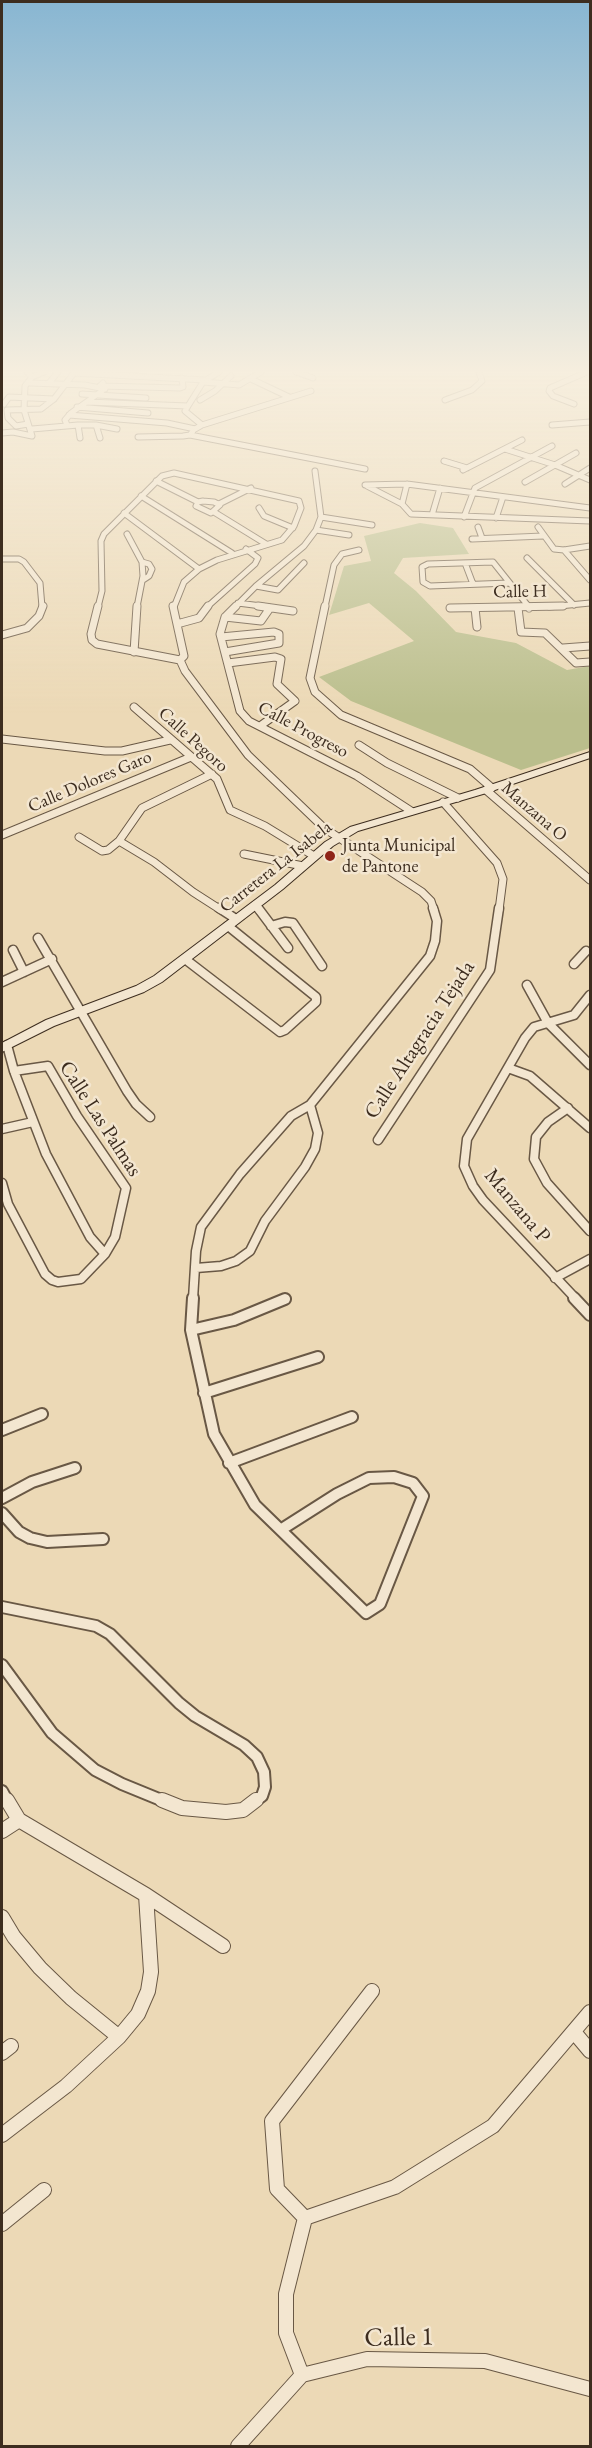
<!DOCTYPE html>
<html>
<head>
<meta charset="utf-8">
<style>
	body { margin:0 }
	#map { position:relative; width:592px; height:2448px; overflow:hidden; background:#ecd9b6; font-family:"EB Garamond",serif }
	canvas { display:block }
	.frame { position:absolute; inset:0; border:3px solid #3d2d1f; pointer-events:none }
</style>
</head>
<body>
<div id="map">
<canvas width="592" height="2448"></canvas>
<div class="frame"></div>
</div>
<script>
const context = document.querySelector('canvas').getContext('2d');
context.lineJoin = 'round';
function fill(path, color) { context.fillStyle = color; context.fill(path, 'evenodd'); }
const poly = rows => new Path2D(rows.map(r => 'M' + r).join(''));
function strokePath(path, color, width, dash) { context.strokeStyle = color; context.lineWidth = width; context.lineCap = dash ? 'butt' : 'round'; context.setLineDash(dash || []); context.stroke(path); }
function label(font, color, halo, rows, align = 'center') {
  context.font = font + ' "EB Garamond",serif'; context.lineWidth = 5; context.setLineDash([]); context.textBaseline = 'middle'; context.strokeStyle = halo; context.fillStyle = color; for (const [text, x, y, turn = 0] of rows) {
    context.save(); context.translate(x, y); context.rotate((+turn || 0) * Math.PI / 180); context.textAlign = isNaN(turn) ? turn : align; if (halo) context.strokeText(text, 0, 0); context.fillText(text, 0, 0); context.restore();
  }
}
const green = poly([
	[420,523,453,528,469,554,403,558,394,573,416,591,456,632,516,643,567,670,590,666,590,748,521,770,351,701,319,677,414,641,369,603,329,615,344,566,371,561,364,536]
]);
const minorFar4 = poly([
	[296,372,313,378],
	[32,377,44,372],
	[251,379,289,397],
	[203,382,239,385,261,372],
	[30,383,85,385,105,389],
	[49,383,58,372],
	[100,386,180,388,183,387,182,378],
	[82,394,146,398],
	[200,400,215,391,231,376],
	[445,400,472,390,482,381,479,372],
	[4,404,9,397,54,399],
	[574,404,553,396,549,391,550,388,587,372],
	[188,406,203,382,219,372],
	[77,407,148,413],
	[69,415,167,423,195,429,202,425,185,411,188,406,87,402],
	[28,424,16,426,8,418,7,410,41,409,54,399,74,373,205,380],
	[67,425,65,420,71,413,102,391,100,386,103,383],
	[78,425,96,425,100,438],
	[96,425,117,429],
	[202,425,311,391],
	[552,425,590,422],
	[32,429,78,425,80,438],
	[2,433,13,432,32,436,24,410,25,386,32,377,27,372],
	[190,435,365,469],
	[138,437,183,436,190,435,193,431],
	[505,449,555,465,590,480],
	[444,461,467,468],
	[463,470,522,440],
	[156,481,198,502],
	[525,482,576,453],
	[407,484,402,504,411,514,590,521],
	[565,484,590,468],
	[365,485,407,484,590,508],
	[367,486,402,504],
	[141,496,232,553],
	[203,501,214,502,220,505,211,513,196,506,198,502,203,501],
	[219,504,251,488],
	[259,508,264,516,293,528],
	[214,512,266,544],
	[124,513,199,569],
	[432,515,440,488],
	[321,517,372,525],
	[464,517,475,488,552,446],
	[496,518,503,497],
	[478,527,482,538],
	[538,527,554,549,564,550,590,546],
	[316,530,349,535],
	[127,534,142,562,143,576,137,607],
	[472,539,543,536],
	[564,550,590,580],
	[527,558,574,605],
	[2,559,19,559,24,562,40,583,42,607],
	[142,562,149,564,152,569,149,576,143,580],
	[465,563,473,584],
	[509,583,430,586,423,582,422,567,428,564,493,562,529,607],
	[256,586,278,590,304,563],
	[238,603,269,607],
	[98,607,102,591,101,541,104,534,162,476,174,473,299,501,301,508,294,526,282,540,217,560,199,569,184,582,174,607],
	[207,607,255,564,258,558,246,549],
	[235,607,256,586,304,546,316,530,321,517,315,471],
	[325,607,334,565,342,554,359,550],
	[549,607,590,603]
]);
const minorFar3 = poly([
	[98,606,91,634,92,640,97,644,180,660,184,656,173,606],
	[236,606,225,617,220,634,240,711,249,721,357,776,411,811],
	[258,606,293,611],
	[325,606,310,678,315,692,341,715,470,769,492,788],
	[527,606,529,608],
	[450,608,563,606],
	[475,608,477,627],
	[518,608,521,632,545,633,576,663,590,662],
	[225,617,261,621,270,608],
	[177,624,199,618,208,606],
	[2,635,27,628,39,616,43,606],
	[221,637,274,632,279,634,279,643,225,652],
	[563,648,590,646],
	[134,652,137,606],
	[180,660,185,671,248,755,324,828,422,892,431,901,434,910],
	[228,663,275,657,281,659,277,684,295,701,260,726],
	[134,707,217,779,230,810,265,826,314,856],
	[2,739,105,751,122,751,170,740],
	[359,745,387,763,458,798],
	[486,790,590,880],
	[443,802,497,863,503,879,499,910],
	[2,835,191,757],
	[79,837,102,851,108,850,119,841,142,808,212,774],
	[119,841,154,862,193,892,221,910],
	[244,854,303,866],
	[255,905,259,910]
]);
const minorFar2 = poly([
	[219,908,236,919],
	[258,908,288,948],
	[271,926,285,922,293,923,322,966],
	[38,938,127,1091,136,1104,150,1117],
	[13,950,24,972],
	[185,959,280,1032,285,1030,316,1002,316,997,228,926],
	[574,964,586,951],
	[2,982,52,959],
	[527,985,548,1023,590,1065],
	[7,1045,14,1071,46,1154,90,1237,105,1254],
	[508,1068,530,1076,590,1128],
	[568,1108,548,1122,536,1137,534,1159,547,1183,590,1231],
	[2,1129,33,1122],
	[378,1140,490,970,499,908],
	[2,1183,8,1204,45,1274,52,1280,58,1282,81,1279,105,1254,115,1237,126,1188,77,1116,48,1066,14,1071],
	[196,1268,221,1266,236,1261,250,1251,265,1221,305,1167,315,1149,318,1133,310,1105],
	[555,1278,590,1259],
	[193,1299,196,1251,201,1227,240,1174,291,1116,310,1105,430,956,435,941,437,921,433,908],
	[576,1299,483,1200,473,1186,464,1166,467,1139,525,1038,534,1027,574,1015,590,995]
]);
const minorFar1 = poly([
	[193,1298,191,1330,214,1434,255,1505,366,1613,380,1604,423,1496,413,1483,394,1477,369,1478,337,1494,282,1529],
	[574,1298,590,1315],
	[191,1330,234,1320,285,1299],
	[204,1393,318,1357],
	[2,1430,42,1414],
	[229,1463,352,1417],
	[2,1498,32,1482,75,1468],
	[2,1513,19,1532,30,1538,47,1542,103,1539],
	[2,1607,96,1626,110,1634,179,1703,195,1716,244,1745,257,1757,264,1772,265,1787,262,1796,254,1802],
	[2,1665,52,1733,95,1770,122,1784,166,1802],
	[2,1791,8,1802]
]);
const minor = poly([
	[7,1800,19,1820,146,1895,223,1946],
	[162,1800,182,1808,226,1812,243,1810,256,1800],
	[2,1831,19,1820],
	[2,1917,14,1937,40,1968,71,1998,119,2037],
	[372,1991,272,2121,277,2189,305,2218,395,2187,493,2126,590,2012],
	[574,2032,590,2051],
	[2,2053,11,2046],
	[2,2135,66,2086,119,2037,138,2014,148,1991,151,1972,146,1895],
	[2,2224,44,2190],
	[302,2375,286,2333,286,2294,305,2218],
	[238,2446,302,2375,367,2359,485,2361,590,2389]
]);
const secondary = poly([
	[590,752,590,758,483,794,358,831,333,846,283,889,162,982,144,992,54,1026,2,1052,2,1043,46,1020,136,986,154,976,275,885,325,842,350,827,475,790,590,752]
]);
const markers = [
	[330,856,6,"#8f2418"]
];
const farStreetnames = [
	["Calle H",520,592,-1],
	["Calle Progreso",303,730,28],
	["Calle Pegoro",193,740,42],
	["Calle Dolores Garo",90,782,-23],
	["Manzana O",534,812,41],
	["Carretera La Isabela",276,867,-38]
];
const farPoinames = [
	["Junta Municipal",342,846],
	["de Pantone",342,867]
];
const streetNames = [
	["Calle Altagracia Tejada",420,1040,-57],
	["Calle Las Palmas",100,1119,57],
	["Manzana P",517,1206,50]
];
const nearStreetnames = [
	["Calle 1",399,2338,-1]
];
fill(green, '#babe8c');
strokePath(minorFar4, '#695845', 7);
strokePath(minorFar3, '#695845', 9);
strokePath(minorFar2, '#695845', 11);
strokePath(minorFar1, '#695845', 14);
strokePath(minor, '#695845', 16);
strokePath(secondary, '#3d2d1f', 2);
strokePath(minorFar4, '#f3e6d0', 5);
strokePath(minorFar3, '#f3e6d0', 7);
strokePath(minorFar2, '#f3e6d0', 8);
strokePath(minorFar1, '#f3e6d0', 10);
strokePath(minor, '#f3e6d0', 14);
fill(secondary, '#f3e6d0');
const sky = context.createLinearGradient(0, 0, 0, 715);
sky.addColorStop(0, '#88b6d2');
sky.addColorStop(0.52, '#f6eede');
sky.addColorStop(1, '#f6eede00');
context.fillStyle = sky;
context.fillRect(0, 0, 592, 715);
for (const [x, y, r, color] of markers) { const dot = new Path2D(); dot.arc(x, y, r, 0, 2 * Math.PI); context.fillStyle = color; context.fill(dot); strokePath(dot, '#f3e6d0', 2); }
label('18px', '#3d2d1f', '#f3e6d0', farStreetnames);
label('18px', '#3d2d1f', '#f3e6d0', farPoinames, 'left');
label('21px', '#3d2d1f', '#f3e6d0', streetNames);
label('26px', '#3d2d1f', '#f3e6d0', nearStreetnames);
</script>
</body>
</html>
